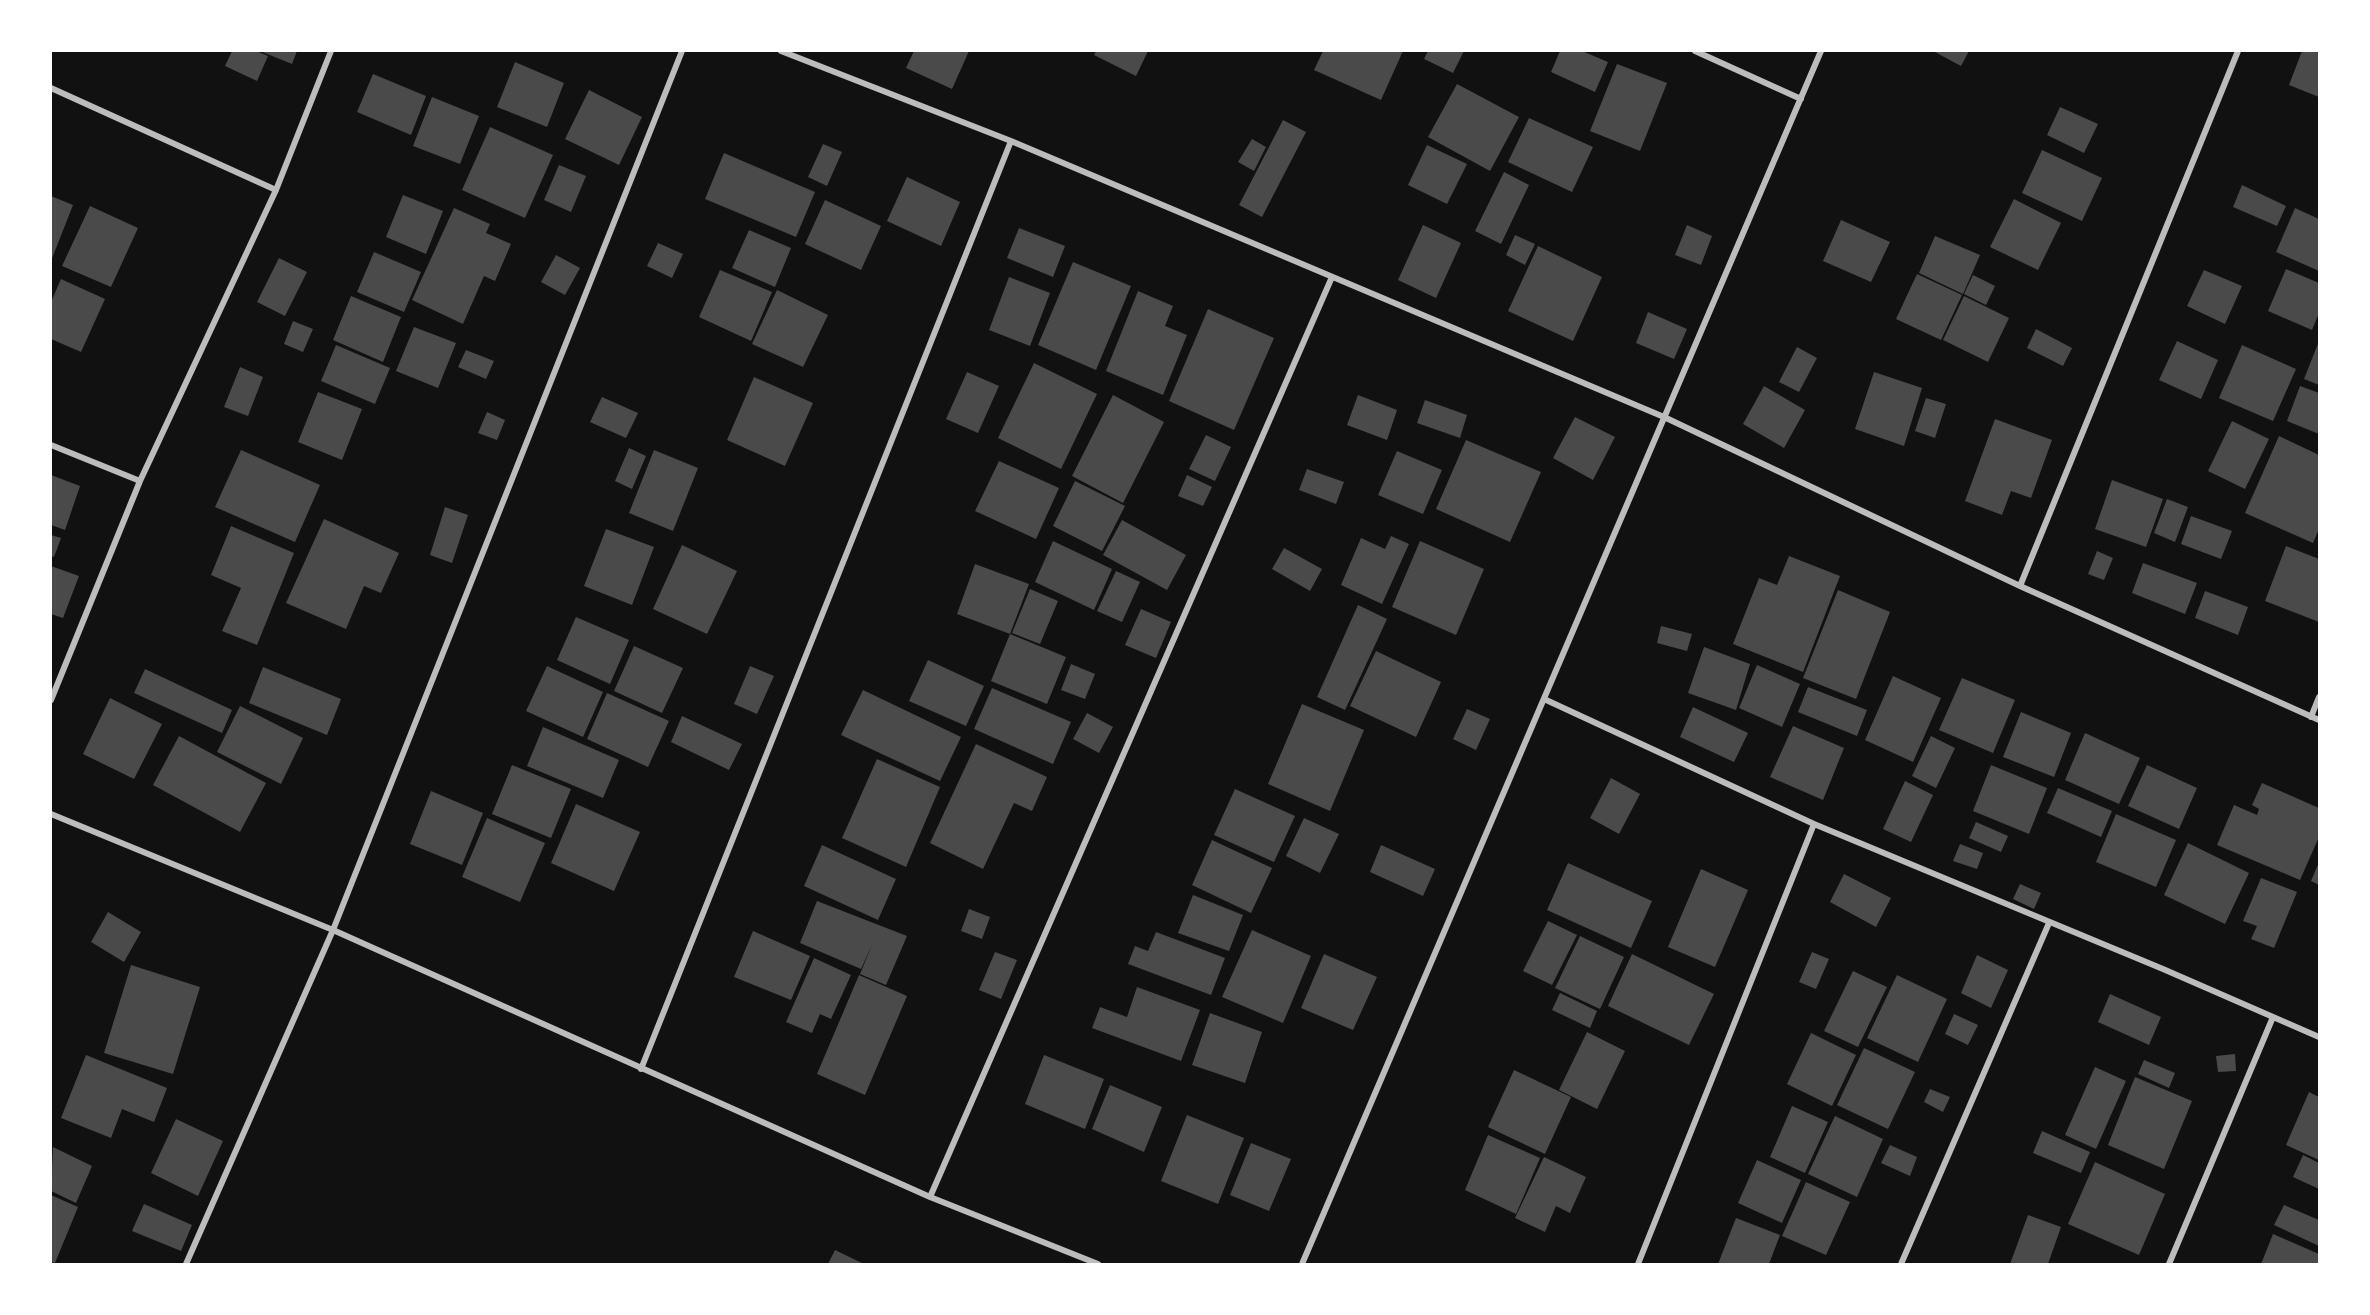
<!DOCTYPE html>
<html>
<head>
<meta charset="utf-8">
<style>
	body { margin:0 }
	#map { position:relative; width:2370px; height:1315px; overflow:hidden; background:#111; font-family:"PT Sans",sans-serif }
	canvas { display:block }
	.frame { position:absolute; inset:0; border:52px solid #fff; pointer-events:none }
</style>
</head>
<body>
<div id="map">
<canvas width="2370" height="1315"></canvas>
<div class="frame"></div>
</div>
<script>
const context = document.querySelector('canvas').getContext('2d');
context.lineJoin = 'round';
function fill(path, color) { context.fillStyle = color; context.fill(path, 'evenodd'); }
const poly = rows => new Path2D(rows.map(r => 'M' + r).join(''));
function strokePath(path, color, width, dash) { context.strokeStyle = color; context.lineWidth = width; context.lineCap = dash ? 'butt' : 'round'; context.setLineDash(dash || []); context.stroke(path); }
const building = poly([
	[232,51,256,51,268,56,257,81,225,66],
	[260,51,297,51,292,64],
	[914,51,969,51,952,89,906,68],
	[1096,51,1148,51,1136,76,1094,55],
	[1323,51,1403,51,1381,100,1314,70],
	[1428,51,1464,51,1453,73,1424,59],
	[1560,51,1582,51,1608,62,1595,92,1551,72],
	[1933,51,1969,51,1961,66],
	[2302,51,2319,51,2319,97,2289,85],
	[515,62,564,83,547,127,497,107],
	[1617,64,1667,83,1640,151,1590,131],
	[373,74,426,96,411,135,357,112],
	[1457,84,1519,117,1490,171,1428,137],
	[589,90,642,117,619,165,565,139],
	[432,97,479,116,460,164,413,146],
	[2060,107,2098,124,2084,153,2047,135],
	[1529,118,1593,147,1572,192,1508,162],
	[1283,120,1306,132,1262,217,1239,205],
	[490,127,553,155,525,218,462,190],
	[1252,139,1266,147,1254,171,1238,162],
	[823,144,842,152,827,186,808,177],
	[1427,145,1467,164,1447,204,1408,185],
	[2042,150,2102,178,2082,221,2022,193],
	[724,153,815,192,796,237,705,199],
	[559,165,586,176,571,212,544,200],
	[1504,172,1529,185,1501,244,1475,231],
	[907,177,960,202,941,246,887,221],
	[2242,185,2286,206,2277,226,2233,207],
	[403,195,443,211,426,254,386,237],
	[51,196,73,205,51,261],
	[2014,199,2061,223,2038,270,1990,247],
	[825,200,881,226,861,270,805,244],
	[90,206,138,228,111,287,62,266],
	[454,208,490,224,486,233,511,244,495,281,484,276,463,324,412,300],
	[2295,208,2319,219,2319,271,2276,252],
	[1841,220,1890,242,1871,282,1823,261],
	[1423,225,1461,243,1436,298,1398,280],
	[1687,225,1712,236,1701,265,1675,255],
	[1019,228,1065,246,1053,277,1007,258],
	[749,230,791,248,775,287,732,268],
	[1515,235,1535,244,1525,265,1506,255],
	[1935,236,1980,255,1963,294,1919,273],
	[658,243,683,254,672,278,647,266],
	[1538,246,1602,277,1573,341,1508,311],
	[374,252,421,272,404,312,357,292],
	[556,255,580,268,565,295,541,282],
	[279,258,307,272,285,316,257,302],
	[1073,262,1131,286,1096,370,1038,345],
	[2286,269,2319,283,2319,313,2312,330,2268,311],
	[720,270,772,292,751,341,699,317],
	[2204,270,2242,286,2225,324,2187,306],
	[1917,274,1962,295,1941,340,1896,319],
	[1973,275,1995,286,1986,305,1964,294],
	[1009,277,1050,293,1030,346,989,330],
	[61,279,105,299,81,352,51,339,51,302],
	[777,290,828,315,803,367,752,344],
	[1138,291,1173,306,1165,326,1187,335,1163,395,1106,371],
	[351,296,401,317,383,362,333,340],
	[1964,296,2009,318,1988,362,1943,340],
	[1208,309,1274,338,1234,430,1169,401],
	[1648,312,1687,329,1674,359,1636,343],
	[293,321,313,329,303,352,284,344],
	[414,327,456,343,438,388,396,371],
	[2036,329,2072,348,2063,366,2027,348],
	[2177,341,2218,360,2201,399,2159,380],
	[2319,341,2319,385,2304,379],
	[336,345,390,368,375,404,321,381],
	[2242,345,2296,369,2273,421,2219,398],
	[1797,347,1817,358,1799,392,1779,382],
	[466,350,494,361,486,379,458,367],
	[1034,363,1097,394,1061,469,998,438],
	[240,367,263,377,248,416,224,407],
	[967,372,999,386,978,433,946,419],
	[1874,372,1922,388,1904,446,1855,429],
	[754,377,813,403,785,466,727,440],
	[1764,386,1805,410,1784,448,1743,424],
	[2300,386,2319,393,2319,434,2287,421],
	[318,392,362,409,342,460,298,442],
	[1113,395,1164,422,1123,503,1072,476],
	[1358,395,1397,410,1387,440,1347,425],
	[602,397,638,413,626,438,590,422],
	[1926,398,1946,404,1935,438,1915,431],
	[1425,400,1467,415,1460,438,1417,423],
	[487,412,505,420,497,440,478,433],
	[1575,417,1615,437,1593,480,1553,458],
	[1995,419,2052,440,2031,498,2011,491,2002,515,1965,501],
	[2232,421,2269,439,2245,489,2208,471],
	[1206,435,1231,447,1215,481,1189,469],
	[2279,436,2319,455,2319,529,2313,543,2245,513],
	[1466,440,1541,472,1510,542,1436,509],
	[629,448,646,456,632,489,615,481],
	[241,450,320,485,295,542,215,507],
	[654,450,698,468,673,531,629,513],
	[1397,451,1442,470,1423,514,1378,495],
	[999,461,1059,488,1036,539,975,511],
	[1307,469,1344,482,1336,504,1299,490],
	[51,475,80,486,65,530,51,525],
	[1187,475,1212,487,1203,506,1178,496],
	[2112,480,2163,499,2146,547,2095,529],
	[1075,481,1125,506,1102,551,1053,526],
	[2167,499,2188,507,2175,542,2154,533],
	[445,507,468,515,452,563,430,555],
	[2191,516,2232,531,2221,559,2181,544],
	[324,519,399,553,381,593,364,586,346,629,286,603],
	[1122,520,1186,555,1167,590,1103,555],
	[231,526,294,553,257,645,222,631,241,588,211,575],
	[606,529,654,547,632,605,584,586],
	[51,535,61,538,54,557,51,556],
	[1391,536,1409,544,1382,604,1341,585,1361,538,1385,549],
	[1053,541,1112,569,1094,610,1035,582],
	[1420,541,1484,569,1456,635,1392,607],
	[682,545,737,571,707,634,653,609],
	[2286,546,2319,559,2319,622,2265,601],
	[1284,548,1322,569,1310,591,1272,569],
	[2097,551,2113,558,2104,580,2088,574],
	[1789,556,1840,576,1803,672,1733,644,1759,578,1777,585],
	[2143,563,2197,583,2185,614,2132,593],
	[975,564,1029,584,1010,634,957,614],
	[51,566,79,576,63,618,51,614],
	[1116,571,1140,582,1122,622,1097,611],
	[1030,589,1058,601,1040,644,1012,633],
	[1838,590,1890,612,1856,699,1803,678],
	[2205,591,2248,607,2238,635,2195,618],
	[1358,605,1387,619,1345,710,1317,697],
	[1141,609,1171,622,1156,658,1125,645],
	[576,617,629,640,610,684,557,660],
	[1661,626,1692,634,1687,651,1657,643],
	[1010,634,1066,657,1047,704,991,681],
	[634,646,683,668,662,713,614,691],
	[1704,647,1750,664,1736,710,1688,693],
	[1376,651,1441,682,1416,737,1350,706],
	[928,660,984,686,966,726,909,701],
	[1071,664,1095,674,1085,699,1061,690],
	[1757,665,1800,684,1782,727,1739,708],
	[547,666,603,692,583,737,526,711],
	[750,666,774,676,757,714,734,704],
	[263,667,341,699,327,735,249,703],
	[145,669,232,710,222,733,134,693],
	[1893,676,1941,698,1913,762,1865,740],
	[1962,678,2015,700,1993,753,1939,730],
	[1808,687,1867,710,1857,736,1798,712],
	[992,688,1071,722,1053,764,974,729],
	[863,690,961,737,940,781,841,735],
	[607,693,669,721,648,767,587,739],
	[110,698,162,724,134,779,83,754],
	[1302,704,1364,730,1330,811,1268,784],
	[240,706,303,738,281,784,217,752],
	[1693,707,1748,733,1734,762,1680,737],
	[1467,709,1490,719,1476,750,1453,739],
	[2021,712,2071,733,2054,777,2003,757],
	[1087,713,1113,727,1099,753,1073,739],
	[682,716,742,744,729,770,671,742],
	[1793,726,1844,748,1823,800,1770,777],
	[543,727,619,760,603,798,527,766],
	[2085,733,2140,758,2119,804,2065,780],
	[179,736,266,783,240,832,153,785],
	[1931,736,1955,748,1936,788,1912,776],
	[976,744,1047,777,1032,811,1014,803,983,869,930,843],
	[877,759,940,787,906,867,842,838],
	[512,765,571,789,551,838,492,814],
	[1991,765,2047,788,2029,834,1973,811],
	[2147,765,2197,788,2179,829,2128,806],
	[1611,778,1640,794,1619,834,1590,818],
	[1905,781,1933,795,1911,842,1883,829],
	[2262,783,2319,808,2319,837,2300,880,2217,845,2234,805,2257,815,2259,809,2252,805],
	[2058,788,2112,811,2101,837,2047,813],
	[1235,789,1295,816,1274,862,1214,835],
	[431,791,483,813,462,865,410,844],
	[576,804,640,832,614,891,551,863],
	[2116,814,2176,840,2156,887,2096,862],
	[487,818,545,843,520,902,462,877],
	[1304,818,1339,834,1320,873,1286,856],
	[1976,822,2008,836,2001,852,1969,838],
	[1212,840,1272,868,1251,913,1192,885],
	[2188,843,2249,873,2225,924,2164,895],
	[1960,844,1983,853,1977,869,1953,861],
	[822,845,896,879,878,920,804,886],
	[1381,845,1435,869,1423,896,1370,872],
	[2319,862,2319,885,2311,881],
	[1568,863,1652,901,1631,948,1547,910],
	[1701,869,1748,890,1715,967,1668,947],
	[1844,874,1891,898,1876,927,1830,902],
	[2261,878,2297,892,2274,948,2251,939,2257,926,2243,921],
	[2020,884,2041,893,2034,909,2013,899],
	[1193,895,1243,915,1229,951,1178,933],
	[817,901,907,936,886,985,860,974,872,945,861,969,800,943],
	[969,909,990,917,982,939,961,931],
	[108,912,141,932,124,962,91,942],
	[1548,921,1577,935,1552,985,1523,971],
	[1252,930,1311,956,1283,1023,1222,997],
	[753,931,810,956,791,1000,734,977],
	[1156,932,1225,958,1211,995,1128,964,1135,946,1148,951],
	[1580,936,1624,957,1600,1009,1555,988],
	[995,952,1017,960,1001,999,979,990],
	[1812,952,1829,959,1816,989,1799,982],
	[1324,954,1377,977,1353,1030,1301,1008],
	[1632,954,1714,994,1689,1045,1608,1006],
	[1977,955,2008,970,1991,1008,1961,993],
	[814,958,851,975,831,1019,820,1014,812,1033,786,1022],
	[131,965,200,987,173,1074,104,1053],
	[1853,971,1887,987,1858,1047,1824,1031],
	[859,975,907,996,865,1095,817,1074],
	[1897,975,1947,999,1918,1062,1867,1038],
	[1137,987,1200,1010,1181,1061,1092,1028,1100,1007,1127,1017],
	[1560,993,1597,1011,1590,1028,1552,1010],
	[2110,994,2161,1017,2149,1045,2098,1022],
	[1210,1013,1262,1032,1245,1083,1192,1065],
	[1954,1014,1978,1025,1968,1045,1945,1034],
	[1587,1032,1625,1051,1597,1109,1559,1090],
	[1811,1033,1856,1055,1832,1106,1787,1084],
	[1864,1048,1915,1072,1888,1129,1837,1105],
	[2235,1054,2236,1071,2218,1072,2216,1056],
	[86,1055,167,1088,154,1122,122,1109,111,1138,61,1118],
	[1044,1055,1104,1079,1085,1129,1025,1104],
	[2144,1060,2175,1073,2169,1088,2138,1074],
	[2095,1067,2126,1081,2096,1149,2065,1135],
	[1514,1070,1571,1097,1545,1154,1488,1127],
	[2135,1077,2192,1101,2164,1169,2108,1145],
	[1110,1085,1162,1107,1144,1152,1092,1129],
	[1930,1089,1950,1097,1943,1112,1924,1102],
	[2309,1092,2319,1097,2319,1160,2286,1145],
	[1792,1106,1828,1122,1805,1173,1770,1157],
	[1187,1115,1244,1138,1218,1204,1161,1181],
	[1835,1116,1883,1139,1857,1197,1808,1174],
	[176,1119,223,1141,198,1196,151,1173],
	[2042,1131,2090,1152,2081,1173,2033,1153],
	[1488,1135,1540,1158,1516,1214,1465,1190],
	[1251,1143,1291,1159,1269,1211,1230,1195],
	[1890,1145,1917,1157,1910,1176,1881,1163],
	[53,1147,92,1166,76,1203,51,1191],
	[2303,1155,2319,1163,2319,1189,2293,1177],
	[1544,1157,1586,1177,1570,1213,1556,1206,1545,1232,1515,1218],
	[1757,1160,1801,1180,1782,1223,1738,1203],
	[2095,1162,2165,1194,2139,1255,2068,1224],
	[1806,1182,1850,1202,1826,1255,1782,1236],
	[51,1195,78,1207,55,1263,51,1262],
	[144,1204,192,1225,181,1251,132,1231],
	[2284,1205,2319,1220,2319,1246,2274,1225],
	[2028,1215,2061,1227,2048,1264,2010,1264],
	[1736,1218,1780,1235,1769,1264,1718,1264],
	[2273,1234,2319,1254,2319,1264,2261,1264],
	[835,1250,864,1264,828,1264]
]);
const minor = poly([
	[781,51,1011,141,1664,417,2020,586,2319,720],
	[1695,51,1801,99],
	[51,88,276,190],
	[51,445,140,481],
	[2020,586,2238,51],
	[1544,699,1814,824,2163,969,2319,1037],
	[51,700,140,481,276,190,331,51],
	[2311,717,2319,697],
	[51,814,333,930,930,1197,1098,1264],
	[641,1069,1011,141],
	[930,1197,1332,277],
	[186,1264,333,930,682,51],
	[1302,1264,1821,51],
	[1638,1264,1814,824],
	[1901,1264,2049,923],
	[2169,1264,2273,1017]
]);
fill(building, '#4a4a4a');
strokePath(minor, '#bcbcbc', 6);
</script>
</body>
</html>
